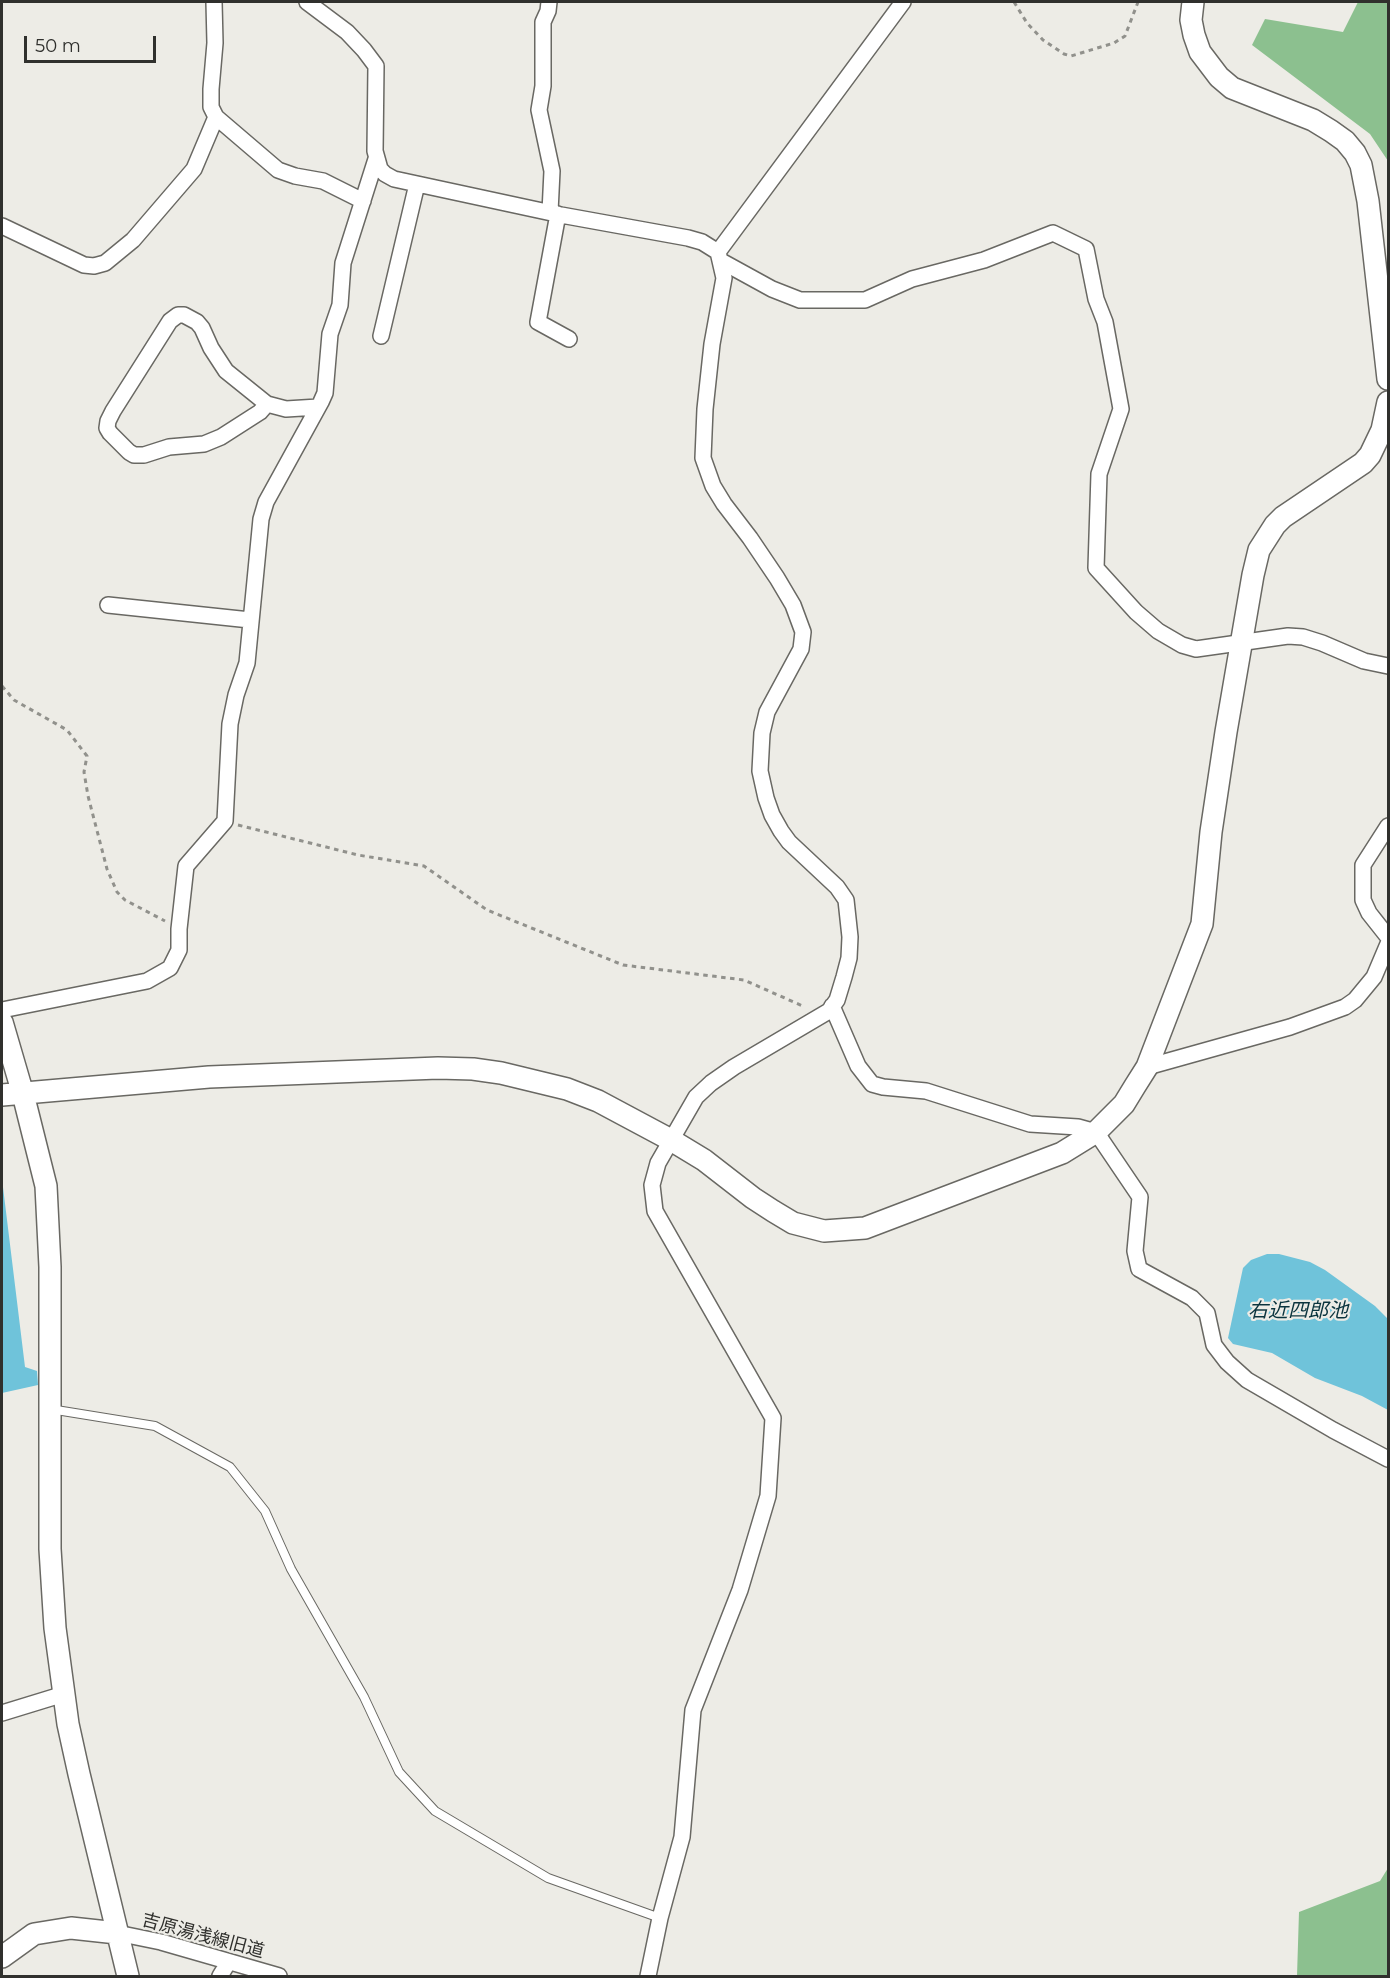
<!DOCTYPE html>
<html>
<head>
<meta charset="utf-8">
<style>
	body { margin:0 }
	#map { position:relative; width:1390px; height:1978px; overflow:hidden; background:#edece6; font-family:Montserrat,sans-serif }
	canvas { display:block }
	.frame { position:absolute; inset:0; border:3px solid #30302d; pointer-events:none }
	.scale { position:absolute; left:24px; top:36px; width:132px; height:27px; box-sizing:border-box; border:3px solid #30302d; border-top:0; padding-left:8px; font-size:18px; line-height:21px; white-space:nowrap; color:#30302d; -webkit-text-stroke:4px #edece6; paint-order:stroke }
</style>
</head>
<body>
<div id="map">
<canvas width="1390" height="1978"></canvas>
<div class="frame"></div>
<div class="scale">50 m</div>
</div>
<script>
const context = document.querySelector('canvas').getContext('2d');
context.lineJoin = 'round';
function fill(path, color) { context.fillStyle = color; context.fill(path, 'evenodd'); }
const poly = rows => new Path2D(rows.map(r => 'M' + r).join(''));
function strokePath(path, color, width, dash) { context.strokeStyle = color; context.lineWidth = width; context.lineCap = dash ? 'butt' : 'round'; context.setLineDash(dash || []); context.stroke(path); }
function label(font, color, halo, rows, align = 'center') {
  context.font = font + ' Montserrat,"Noto Sans JP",sans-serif'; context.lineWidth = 4.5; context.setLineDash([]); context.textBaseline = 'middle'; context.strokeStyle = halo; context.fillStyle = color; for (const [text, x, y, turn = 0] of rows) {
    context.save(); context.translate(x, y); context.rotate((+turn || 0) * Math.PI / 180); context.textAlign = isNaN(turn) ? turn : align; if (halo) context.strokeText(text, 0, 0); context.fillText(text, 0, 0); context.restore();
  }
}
const forest = poly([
	[1358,2,1388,2,1388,161,1370,134,1252,45,1265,19,1343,32],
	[1388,1868,1388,1976,1297,1976,1299,1912,1380,1881]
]);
const water = poly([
	[2,1179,25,1367,37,1371,38,1385,2,1393],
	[1267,1254,1279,1254,1310,1262,1325,1270,1375,1306,1388,1319,1388,1410,1362,1396,1315,1378,1272,1353,1233,1344,1228,1338,1243,1268,1251,1260]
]);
const path = poly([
	[1014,2,1027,23,1043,40,1064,54,1071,56,1114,43,1125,36,1138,2],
	[2,686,14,700,67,730,87,756,84,772,88,796,107,869,117,892,125,900,165,921],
	[238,825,358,855,424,866,487,910,623,965,744,980,805,1007]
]);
const lane = poly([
	[50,1409,155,1426,230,1467,265,1511,291,1569,364,1697,399,1772,435,1811,548,1878,660,1918]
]);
const street = poly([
	[214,2,215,43,211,89,211,107,216,117,278,170,295,176,323,181,363,201],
	[307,2,347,32,364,50,376,66,375,151,380,169,385,174,394,179,561,215,688,238,702,242,718,252,724,278,712,344,705,409,703,458,713,486,724,504,750,538,777,578,793,605,803,632,801,649,767,712,762,733,760,771,766,798,772,815,781,831,789,842,837,887,846,900,850,937,849,958,844,977,837,1000,829,1011,734,1067,711,1083,696,1097,658,1163,652,1185,655,1211,773,1418,768,1496,740,1590,693,1710,682,1837,660,1918,648,1976],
	[549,2,548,11,543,22,543,86,539,110,552,171,550,212],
	[558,214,538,322,569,339],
	[2,226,84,265,94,266,105,263,133,240,194,169,216,117],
	[718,252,903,2],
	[721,261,772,289,800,300,865,300,912,279,984,260,1053,233,1086,249,1096,299,1105,322,1121,409,1099,474,1096,568,1136,612,1158,631,1182,645,1196,649,1288,636,1303,637,1322,643,1364,661,1388,666],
	[381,336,417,184],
	[267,404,260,412,221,437,204,444,169,447,144,455,134,455,129,452,110,433,107,428,108,421,113,411,170,321,178,315,184,315,197,322,202,328,211,348,226,371,267,404,286,409,318,407],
	[108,605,250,620],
	[1388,826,1363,865,1363,900,1369,913,1388,937],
	[832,1006,858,1066,872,1084,883,1087,926,1091,1030,1124,1078,1127,1096,1132,1140,1197,1135,1251,1139,1269,1192,1298,1207,1313,1214,1345,1227,1362,1247,1380,1333,1430,1388,1459],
	[2,1010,147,981,170,968,179,950,179,929,186,866,225,821,230,724,236,695,247,663,261,519,266,502,321,402,325,393,330,334,340,305,343,263,376,159],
	[1147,1067,1290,1027,1345,1007,1355,1000,1374,977,1388,944],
	[2,1713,64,1694],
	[117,1933,161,1942,279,1976],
	[220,1976,228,1963]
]);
const secondary = poly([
	[1193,2,1191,20,1194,35,1200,52,1219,77,1232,88,1313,120,1331,131,1345,141,1355,153,1361,165,1368,201,1388,379],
	[2,1022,23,1094,46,1186,50,1267,50,1549,55,1628,68,1724,79,1774,128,1976],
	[2,1095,209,1077,438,1068,473,1069,501,1073,567,1089,598,1101,671,1140,704,1160,753,1198,773,1211,793,1223,824,1231,865,1228,1062,1153,1096,1132,1124,1104,1135,1086,1147,1067,1202,924,1211,832,1226,732,1253,575,1259,550,1275,525,1283,517,1363,463,1370,455,1382,430,1388,402],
	[2,1957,34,1934,71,1928,117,1933]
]);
const streetNames = [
	["吉原湯浅線旧道",203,1936,15]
];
const waterNames = [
	["右近四郎池",1298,1311]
];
fill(forest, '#8cc08f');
fill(water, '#6fc3da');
strokePath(lane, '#696863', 10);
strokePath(street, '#696863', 18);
strokePath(secondary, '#696863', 24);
strokePath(path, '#91918c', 3, [4.5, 4.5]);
strokePath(lane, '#fff', 8);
strokePath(street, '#fff', 15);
strokePath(secondary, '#fff', 21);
label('18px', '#30302d', '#edece6', streetNames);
label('italic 20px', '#0b343e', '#edece6', waterNames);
</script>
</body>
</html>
